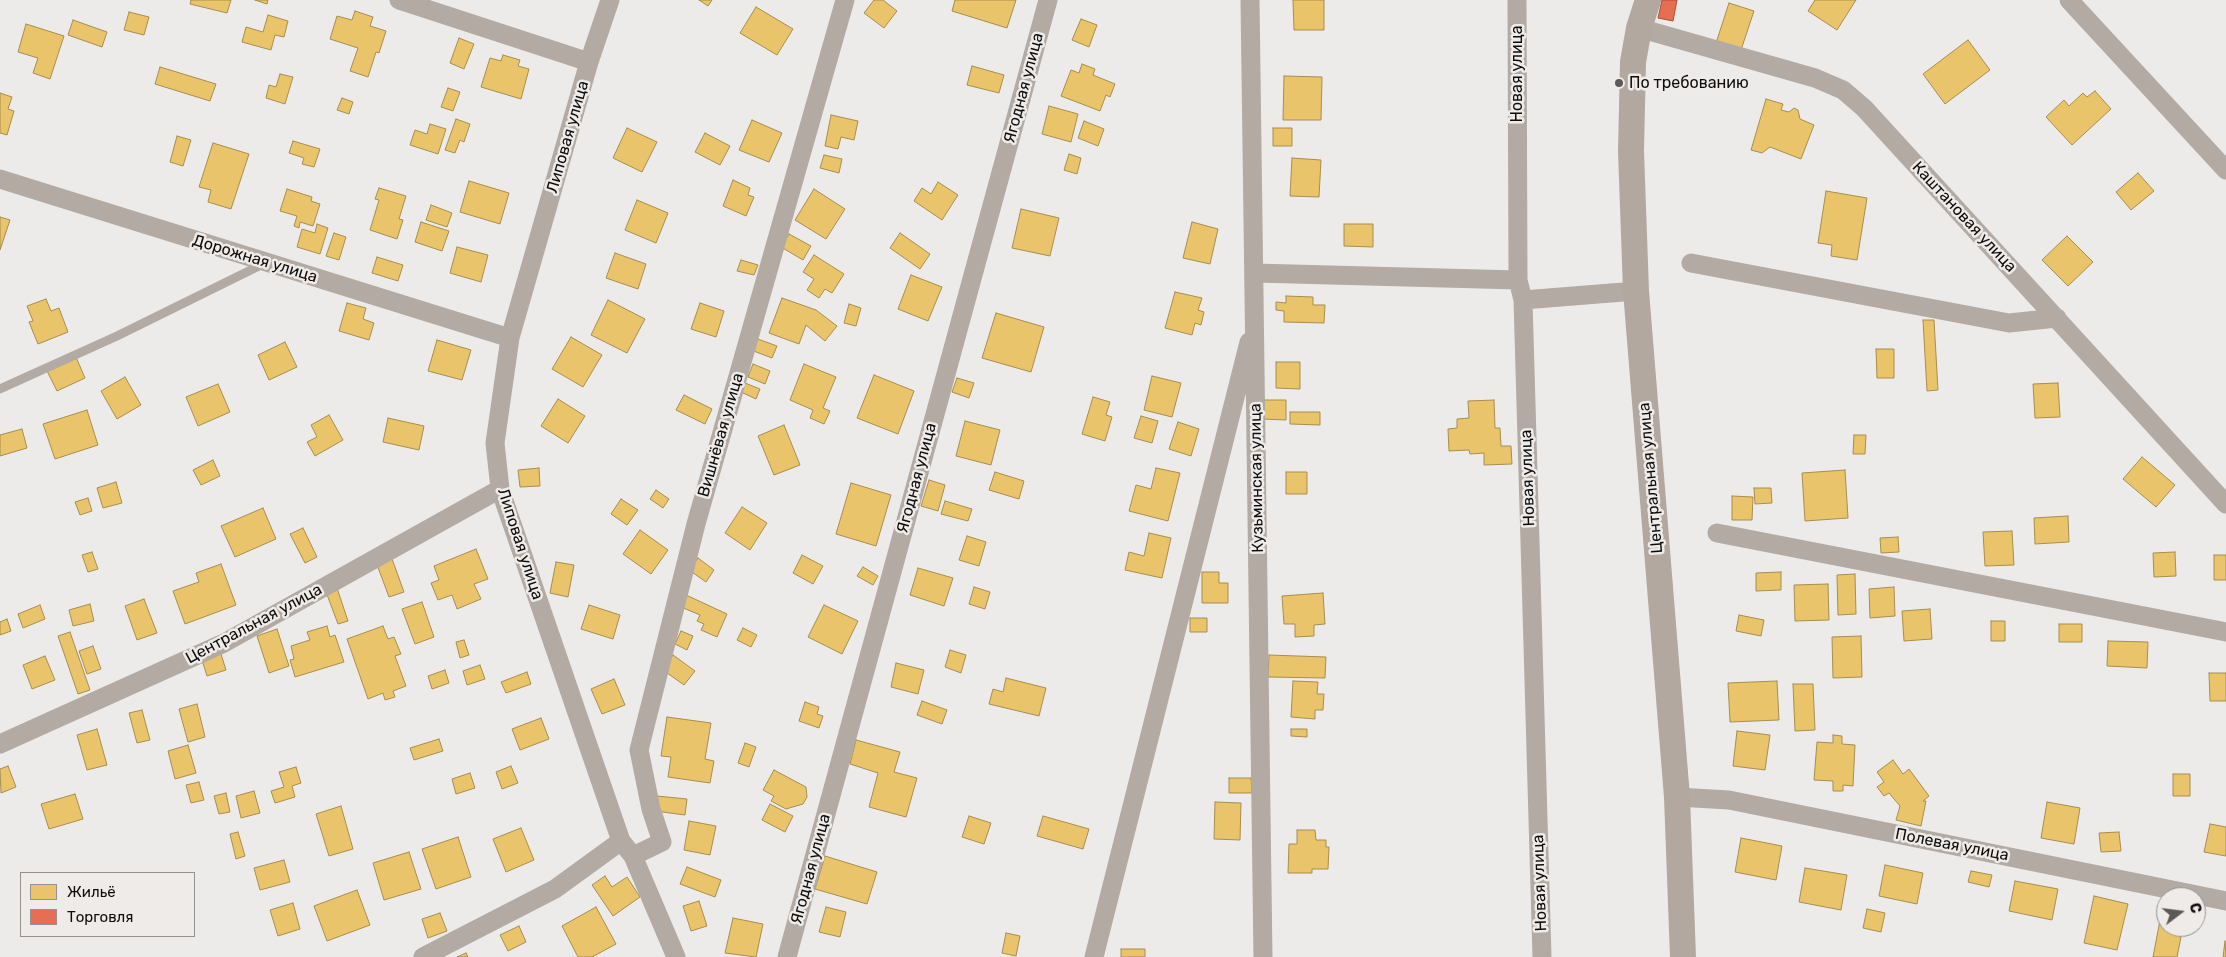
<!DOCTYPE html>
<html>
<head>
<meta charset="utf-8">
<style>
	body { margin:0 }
	#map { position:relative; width:2226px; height:957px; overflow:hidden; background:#edebea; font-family:Rubik,sans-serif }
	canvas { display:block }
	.legend { position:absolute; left:20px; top:872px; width:175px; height:65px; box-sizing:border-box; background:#eeebe9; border:1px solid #949290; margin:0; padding:6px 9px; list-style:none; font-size:15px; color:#0d0c0b }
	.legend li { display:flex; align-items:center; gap:10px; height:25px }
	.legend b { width:25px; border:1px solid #949290 }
	.north { position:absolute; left:2156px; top:887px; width:50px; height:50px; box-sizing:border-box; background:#eeebe9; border:1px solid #949290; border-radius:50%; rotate:75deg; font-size:14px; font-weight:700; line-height:20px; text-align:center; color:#0d0c0b }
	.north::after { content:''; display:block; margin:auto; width:18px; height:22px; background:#5b5a59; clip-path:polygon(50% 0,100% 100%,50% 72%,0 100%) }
</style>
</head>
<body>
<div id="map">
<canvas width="2226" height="957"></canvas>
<ul class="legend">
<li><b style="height:14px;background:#e9c46a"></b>Жильё</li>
<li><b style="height:14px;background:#e76f51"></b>Торговля</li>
</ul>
<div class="north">С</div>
</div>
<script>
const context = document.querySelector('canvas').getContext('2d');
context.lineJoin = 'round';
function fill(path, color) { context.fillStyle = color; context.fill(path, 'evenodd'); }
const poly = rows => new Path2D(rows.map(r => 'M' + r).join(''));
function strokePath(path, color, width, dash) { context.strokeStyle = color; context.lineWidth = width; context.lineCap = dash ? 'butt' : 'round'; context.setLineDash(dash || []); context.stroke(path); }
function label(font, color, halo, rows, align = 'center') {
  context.font = font + ' Rubik,sans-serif'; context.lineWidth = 5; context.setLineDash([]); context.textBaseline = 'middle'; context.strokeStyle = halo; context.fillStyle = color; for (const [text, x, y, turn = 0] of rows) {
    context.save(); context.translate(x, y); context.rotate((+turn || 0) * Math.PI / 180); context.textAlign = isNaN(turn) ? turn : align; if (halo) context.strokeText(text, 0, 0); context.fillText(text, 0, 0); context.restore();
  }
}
const homes = poly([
	[191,0,231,0,227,13,190,4,191,0],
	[255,0,268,0,267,4,255,0],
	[699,0,712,0,708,6,699,0],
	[874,0,883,0,897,11,884,28,864,13,874,0],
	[955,0,1016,0,1007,28,952,11,955,0],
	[1293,0,1324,0,1324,30,1294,30,1293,0],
	[1815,0,1856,0,1837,30,1808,11,1815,0],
	[1729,3,1754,11,1741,50,1716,43,1729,3],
	[756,7,793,29,777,55,740,33,756,7],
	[355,11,373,17,370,26,386,31,379,53,376,52,368,77,350,71,358,48,330,39,337,16,352,20,355,11],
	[129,12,149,17,144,35,124,30,129,12],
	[268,15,288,21,284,37,275,35,271,50,242,42,246,27,263,32,268,15],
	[1081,19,1097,25,1089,47,1072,40,1081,19],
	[73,20,107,32,102,47,68,35,73,20],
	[26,24,64,36,50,79,33,73,38,58,18,52,26,24],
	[459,38,474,44,464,69,450,63,459,38],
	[1968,40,1990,70,1945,104,1923,74,1968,40],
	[503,55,520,60,518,66,529,69,521,99,481,87,490,58,501,61,503,55],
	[1082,64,1095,69,1093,75,1115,84,1110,97,1106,95,1100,111,1061,96,1071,70,1079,73,1082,64],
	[972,66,1004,75,999,93,967,85,972,66],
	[160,67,216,84,210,101,155,84,160,67],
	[280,74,293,77,285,104,266,98,269,85,276,87,280,74],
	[1284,76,1322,77,1321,120,1283,120,1284,76],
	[448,88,460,92,453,111,441,107,448,88],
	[2095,91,2111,109,2072,145,2046,117,2064,100,2069,106,2083,93,2087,97,2095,91],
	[0,93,12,97,8,109,14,111,7,135,0,133,0,93],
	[342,98,353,102,349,114,337,110,342,98],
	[1766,99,1783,104,1781,110,1789,112,1794,108,1798,110,1800,119,1814,125,1801,159,1770,147,1762,153,1751,150,1766,99],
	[1049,106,1078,114,1071,142,1042,134,1049,106],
	[831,115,858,121,854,140,841,137,838,149,825,146,831,115],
	[456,119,470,124,464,142,460,140,455,153,445,150,456,119],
	[752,120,782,133,769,162,739,150,752,120],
	[1084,121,1104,129,1098,146,1078,138,1084,121],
	[430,124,446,129,438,154,410,145,415,130,427,134,430,124],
	[627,128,657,142,642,172,613,158,627,128],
	[1273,128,1292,128,1292,146,1273,146,1273,128],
	[705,133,730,146,720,165,695,152,705,133],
	[177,136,191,140,183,166,170,162,177,136],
	[293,141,320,149,314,167,302,164,304,158,289,153,293,141],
	[213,143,249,154,231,209,208,202,211,190,199,187,213,143],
	[1069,154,1081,158,1077,174,1064,170,1069,154],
	[824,155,842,159,839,173,820,168,824,155],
	[1292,158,1321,160,1319,197,1290,196,1292,158],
	[2138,173,2154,191,2131,210,2116,192,2138,173],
	[733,180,750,188,748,195,754,197,746,216,723,206,733,180],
	[469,181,509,193,500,224,460,212,469,181],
	[938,182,958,195,942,220,914,201,922,188,931,194,938,182],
	[379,188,406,196,399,219,403,220,397,239,370,230,379,200,375,199,379,188],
	[287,189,312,197,311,201,320,204,313,226,300,222,299,228,294,226,297,216,280,211,287,189],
	[814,189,845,209,826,239,795,220,814,189],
	[1826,191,1867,198,1857,260,1831,256,1832,245,1818,243,1826,191],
	[637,200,668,213,656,243,625,230,637,200],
	[431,205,452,213,447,227,426,220,431,205],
	[1021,209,1059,218,1050,256,1012,248,1021,209],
	[0,217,10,220,0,250,0,217],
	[421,222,449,231,442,251,415,242,421,222],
	[1192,222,1218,229,1210,264,1183,258,1192,222],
	[317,224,328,228,320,254,297,247,302,229,315,233,317,224],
	[1344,224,1373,224,1373,247,1344,246,1344,224],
	[334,233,346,237,339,260,326,256,334,233],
	[900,233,930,254,920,269,890,248,900,233],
	[789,234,811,246,803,260,781,247,789,234],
	[2067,236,2093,262,2068,286,2042,260,2067,236],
	[457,247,488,255,481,282,450,273,457,247],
	[615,253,646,264,638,289,606,278,615,253],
	[814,255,844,274,832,293,825,289,819,298,807,290,814,279,803,272,814,255],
	[377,257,403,265,398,281,372,273,377,257],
	[741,260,758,265,754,275,737,271,741,260],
	[911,275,942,287,928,321,898,309,911,275],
	[1175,292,1202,298,1198,310,1204,312,1201,325,1195,323,1192,335,1165,328,1175,292],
	[1286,296,1313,297,1313,305,1325,305,1324,323,1284,322,1284,311,1276,310,1276,302,1286,303,1286,296],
	[782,298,816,310,837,326,825,341,806,325,799,344,769,333,782,298],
	[46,299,51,311,59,308,68,332,38,344,29,322,33,321,27,306,46,299],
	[608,300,645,319,627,353,591,335,608,300],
	[347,303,366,308,363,319,374,323,369,340,339,331,347,303],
	[700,303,724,311,716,337,691,329,700,303],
	[849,304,861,308,856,326,844,323,849,304],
	[996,313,1044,327,1031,372,982,358,996,313],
	[1923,320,1934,320,1938,390,1927,391,1923,320],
	[571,337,602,355,583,387,552,369,571,337],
	[755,338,777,346,772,358,751,350,755,338],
	[437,340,471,350,462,380,428,371,437,340],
	[285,342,297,367,269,380,258,355,285,342],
	[1876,349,1894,349,1894,378,1877,378,1876,349],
	[76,357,85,378,57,391,47,371,76,357],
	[1276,362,1300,362,1300,389,1276,388,1276,362],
	[753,364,770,371,765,384,748,377,753,364],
	[804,364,836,377,823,408,830,411,824,424,810,418,813,410,790,400,804,364],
	[874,375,914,391,898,434,857,418,874,375],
	[1152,376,1181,383,1172,417,1144,410,1152,376],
	[125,377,141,405,117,419,101,391,125,377],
	[957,378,974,383,969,398,952,392,957,378],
	[745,383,760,389,756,399,741,392,745,383],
	[2058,383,2060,417,2035,418,2033,384,2058,383],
	[218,384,230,412,198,426,186,397,218,384],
	[684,395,712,409,705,424,676,410,684,395],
	[1093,397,1110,402,1106,415,1112,417,1105,441,1082,434,1093,397],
	[558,399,585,416,568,443,541,426,558,399],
	[1262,400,1286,400,1286,420,1262,419,1262,400],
	[1494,400,1495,428,1500,428,1501,446,1511,446,1512,464,1484,465,1484,453,1470,454,1469,450,1449,451,1448,429,1457,428,1457,419,1469,418,1468,401,1494,400],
	[87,410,98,445,55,459,43,424,87,410],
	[1290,412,1320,412,1320,425,1290,424,1290,412],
	[329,415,343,440,315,456,307,442,317,437,311,425,329,415],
	[1141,416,1158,421,1152,443,1134,438,1141,416],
	[388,418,424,426,419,450,383,442,388,418],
	[965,421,1000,430,991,465,956,456,965,421],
	[1178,422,1199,429,1191,456,1169,449,1178,422],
	[784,425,800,465,774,475,758,436,784,425],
	[22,429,27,448,0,456,0,435,22,429],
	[1854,435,1866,435,1865,454,1853,454,1854,435],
	[2142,457,2175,485,2156,507,2123,479,2142,457],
	[213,460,220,476,201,485,193,470,213,460],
	[539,468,540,486,520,487,518,470,539,468],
	[1156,468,1180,473,1168,521,1129,511,1136,485,1151,489,1156,468],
	[1845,470,1848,518,1805,521,1802,473,1845,470],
	[995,472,1024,481,1019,499,989,490,995,472],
	[1286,472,1307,472,1307,494,1286,494,1286,472],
	[929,480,945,485,938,511,921,506,929,480],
	[116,482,122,503,103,508,97,488,116,482],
	[851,483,891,495,876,546,836,534,851,483],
	[1754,488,1771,488,1772,503,1755,504,1754,488],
	[656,490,669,499,663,508,650,499,656,490],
	[1732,496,1753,497,1752,520,1732,520,1732,496],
	[88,498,92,511,80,515,75,502,88,498],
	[621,499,638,510,627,525,611,514,621,499],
	[945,501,972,509,968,521,941,514,945,501],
	[742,507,767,523,750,550,725,533,742,507],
	[263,508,276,539,235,557,221,526,263,508],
	[2068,516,2069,542,2035,544,2034,518,2068,516],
	[303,528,317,557,305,563,290,534,303,528],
	[640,530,668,550,651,574,623,554,640,530],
	[2012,531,2014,565,1985,566,1983,532,2012,531],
	[1149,533,1171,538,1162,578,1125,570,1129,552,1144,556,1149,533],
	[967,536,986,542,979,566,959,560,967,536],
	[1898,537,1899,552,1881,553,1880,538,1898,537],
	[476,549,488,579,474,584,481,599,457,609,452,595,438,600,431,583,439,580,434,566,476,549],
	[92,552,98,569,88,572,82,555,92,552],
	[2175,552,2176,576,2154,577,2153,553,2175,552],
	[802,555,823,566,813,584,793,573,802,555],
	[2214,555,2226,555,2226,580,2214,580,2214,555],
	[391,556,404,592,389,597,376,562,391,556],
	[698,558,714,570,706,582,689,570,698,558],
	[556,562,574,565,568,597,550,593,556,562],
	[221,564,236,605,185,624,173,591,199,582,196,573,221,564],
	[863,567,878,576,873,585,857,576,863,567],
	[918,568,953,578,944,606,910,595,918,568],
	[1202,572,1219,572,1219,583,1228,583,1228,603,1202,603,1202,572],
	[1781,572,1781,590,1756,591,1756,573,1781,572],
	[1855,574,1856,614,1838,615,1837,575,1855,574],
	[1828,584,1829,620,1795,621,1794,585,1828,584],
	[974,587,990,592,985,609,969,604,974,587],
	[1894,587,1895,616,1870,618,1869,589,1894,587],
	[337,588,348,621,338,624,326,592,337,588],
	[1323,593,1325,624,1314,625,1314,636,1295,637,1295,624,1284,624,1282,596,1323,593],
	[686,595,727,614,717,637,701,630,704,624,697,621,700,615,681,607,686,595],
	[144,599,157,633,137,640,125,606,144,599],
	[422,602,434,637,415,644,402,609,422,602],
	[90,604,94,621,73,626,69,610,90,604],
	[40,605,45,619,23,628,18,614,40,605],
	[589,605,620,615,613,639,581,629,589,605],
	[824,605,858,621,842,654,808,637,824,605],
	[1930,609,1932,639,1904,641,1902,611,1930,609],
	[1739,615,1764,620,1761,636,1736,631,1739,615],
	[1190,618,1207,618,1207,632,1190,632,1190,618],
	[7,619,11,631,0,635,0,622,7,619],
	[1991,621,2005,621,2005,641,1991,641,1991,621],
	[2059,624,2082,624,2082,642,2059,642,2059,624],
	[327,626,330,637,335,635,344,662,295,677,290,660,294,659,291,646,310,640,307,632,327,626],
	[383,626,388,639,394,637,401,654,395,656,406,686,393,691,395,697,385,700,383,693,368,699,347,639,383,626],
	[743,628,757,635,751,647,737,640,743,628],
	[277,629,289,666,269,673,257,636,277,629],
	[681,631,693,636,687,650,675,644,681,631],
	[70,632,90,690,78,694,58,636,70,632],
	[1861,636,1862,677,1833,678,1832,637,1861,636],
	[464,640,469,655,460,658,456,642,464,640],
	[2108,641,2148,642,2147,668,2107,666,2108,641],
	[93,646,101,669,87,674,79,651,93,646],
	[950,650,966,655,961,673,945,667,950,650],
	[221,654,226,670,207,676,202,660,221,654],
	[673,655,695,671,684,685,663,670,673,655],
	[1269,655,1326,657,1325,678,1268,677,1269,655],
	[45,656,55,680,32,689,23,665,45,656],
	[896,663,924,670,918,694,891,687,896,663],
	[480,665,485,679,467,685,463,671,480,665],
	[445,670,449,683,432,689,428,676,445,670],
	[527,672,531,684,506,693,501,682,527,672],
	[2209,673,2226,673,2226,701,2210,701,2209,673],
	[1006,678,1046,688,1039,716,989,704,993,689,1003,692,1006,678],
	[614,679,625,705,602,714,591,689,614,679],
	[1293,681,1318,682,1317,694,1324,694,1323,710,1315,710,1315,719,1291,717,1293,681],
	[1777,681,1779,720,1730,722,1728,683,1777,681],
	[1793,684,1813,684,1815,730,1795,731,1793,684],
	[922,701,947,710,942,724,917,715,922,701],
	[805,702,819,707,817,714,823,716,819,728,799,721,805,702],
	[197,704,205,737,188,742,179,709,197,704],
	[142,710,150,740,137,743,129,713,142,710],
	[667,717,711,723,705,759,714,761,710,783,668,777,671,757,661,756,667,717],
	[541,718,549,739,520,750,512,729,541,718],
	[97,729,107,765,87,770,77,735,97,729],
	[1291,729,1307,729,1307,737,1291,736,1291,729],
	[1737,731,1770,735,1765,770,1733,766,1737,731],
	[1833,735,1842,736,1842,744,1855,745,1853,786,1843,785,1843,791,1833,791,1833,781,1814,780,1817,742,1833,743,1833,735],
	[439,739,443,751,414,760,410,748,439,739],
	[856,740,900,752,894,772,917,778,906,817,869,807,878,773,850,764,856,740],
	[745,743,756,747,749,767,738,763,745,743],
	[188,745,196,773,175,779,168,751,188,745],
	[1893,760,1903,774,1909,769,1929,796,1923,801,1926,801,1921,826,1896,820,1900,806,1889,793,1884,796,1877,787,1884,782,1877,772,1893,760],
	[8,766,16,787,1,793,0,769,8,766],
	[511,766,518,783,502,789,496,772,511,766],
	[296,767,301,783,292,786,295,797,275,803,271,791,284,787,279,772,296,767],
	[774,770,806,787,807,797,803,804,786,809,771,801,774,796,763,790,774,770],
	[470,773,475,788,456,794,452,779,470,773],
	[2173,774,2190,774,2190,796,2173,796,2173,774],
	[1229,778,1251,778,1252,793,1229,793,1229,778],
	[199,782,204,800,191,803,186,785,199,782],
	[254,791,260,813,241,818,236,796,254,791],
	[226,793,230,812,219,814,214,796,226,793],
	[75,794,83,819,49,829,41,804,75,794],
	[657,796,687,799,685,815,655,811,657,796],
	[1215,802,1241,803,1240,840,1214,839,1215,802],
	[2047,802,2080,808,2074,844,2041,838,2047,802],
	[770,804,793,816,785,832,762,820,770,804],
	[341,806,353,849,329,856,316,814,341,806],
	[969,816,991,823,984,844,962,837,969,816],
	[1043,816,1089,829,1083,849,1037,836,1043,816],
	[689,821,716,826,710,855,684,850,689,821],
	[2210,824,2226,827,2226,856,2204,852,2210,824],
	[521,828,534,860,506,872,493,839,521,828],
	[1297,830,1315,830,1316,840,1326,840,1326,847,1329,847,1328,869,1312,869,1312,873,1288,873,1289,844,1297,844,1297,830],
	[238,832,245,856,236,859,230,834,238,832],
	[2119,832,2121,851,2101,852,2099,833,2119,832],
	[458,837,471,877,436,889,422,849,458,837],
	[1741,838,1782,846,1776,880,1735,872,1741,838],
	[409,852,421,889,384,900,373,863,409,852],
	[825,856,877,872,867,904,815,889,825,856],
	[284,860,290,882,260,890,254,868,284,860],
	[1885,865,1923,873,1917,904,1879,896,1885,865],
	[687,867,721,880,715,897,680,884,687,867],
	[1805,868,1847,875,1841,910,1799,902,1805,868],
	[1971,871,1992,875,1989,887,1968,882,1971,871],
	[605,876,612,887,627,877,640,897,613,916,592,885,605,876],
	[2015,881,2058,889,2052,920,2009,911,2015,881],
	[357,890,370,925,327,941,314,906,357,890],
	[2094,896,2128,904,2117,950,2084,943,2094,896],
	[699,901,707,926,691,931,683,906,699,901],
	[293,903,300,929,278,936,270,910,293,903],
	[596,907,616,944,592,957,578,957,562,926,596,907],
	[826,907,846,912,840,937,819,932,826,907],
	[1867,909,1885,913,1881,932,1863,928,1867,909],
	[2162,910,2166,911,2166,927,2183,927,2177,957,2153,957,2162,910],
	[440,913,447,931,428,938,422,919,440,913],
	[733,918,763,924,756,957,725,953,733,918],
	[519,926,526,942,508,951,500,935,519,926],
	[1006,933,1020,936,1016,956,1002,953,1006,933],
	[2225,941,2226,957,2223,957,2225,941],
	[1121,949,1145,949,1145,957,1121,957,1121,949],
	[466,953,468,957,457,957,466,953]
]);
const shops = poly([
	[1662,0,1677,0,1673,21,1658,18,1662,0]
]);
const lane = poly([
	[0,389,117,336,265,263]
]);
const street = poly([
	[399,0,589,62],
	[610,0,589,62,510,338,495,443,500,489,621,841,633,856,676,957],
	[1250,0,1263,957],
	[1517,0,1518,280,1523,300,1542,957],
	[2069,0,2226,170],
	[1639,28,1815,78,1843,90,1864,108,2226,504],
	[0,179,510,338],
	[1691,263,2009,323,2057,318],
	[1255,273,1518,280],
	[1523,300,1636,291],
	[1717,533,2226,632],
	[0,744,224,643,500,489],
	[1677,797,1729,800,2226,901],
	[633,856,662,842,651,809,639,750,696,524,845,0],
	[423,957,555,889,621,841],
	[787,957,1048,0],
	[1094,957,1249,342]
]);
const secondary = poly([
	[1648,0,1639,28,1633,62,1631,151,1636,291,1677,797,1683,957]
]);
const markers = [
	[1619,83,5,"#5b5a59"]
];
const streetNames = [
	["Новая улица",1517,74,-90],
	["Ягодная улица",1024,88,-75],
	["Липовая улица",568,137,-74],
	["Каштановая улица",1964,217,47],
	["Дорожная улица",255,259,17],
	["Вишнёвая улица",721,435,-74],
	["Ягодная улица",917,478,-75],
	["Кузьминская улица",1257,478,-91],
	["Новая улица",1528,478,-92],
	["Центральная улица",1651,478,-95],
	["Липовая улица",520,544,72],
	["Центральная улица",254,624,-28],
	["Полевая улица",1952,845,11],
	["Ягодная улица",811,869,-75],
	["Новая улица",1540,883,-92]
];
const poiNames = [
	["По требованию",1629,83]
];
fill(homes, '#e9c46a');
strokePath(homes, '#a78d4e', 1);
fill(shops, '#e76f51');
strokePath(shops, '#a6513c', 1);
strokePath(lane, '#b2aaa3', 9);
strokePath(street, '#b2aaa3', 19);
strokePath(secondary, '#b2a8a0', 26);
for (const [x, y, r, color] of markers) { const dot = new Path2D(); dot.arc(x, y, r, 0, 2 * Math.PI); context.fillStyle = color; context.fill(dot); strokePath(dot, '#eeebe9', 2); }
label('16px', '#0d0c0b', '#eeebe9', streetNames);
label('16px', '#0d0c0b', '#eeebe9', poiNames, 'left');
</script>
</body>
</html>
